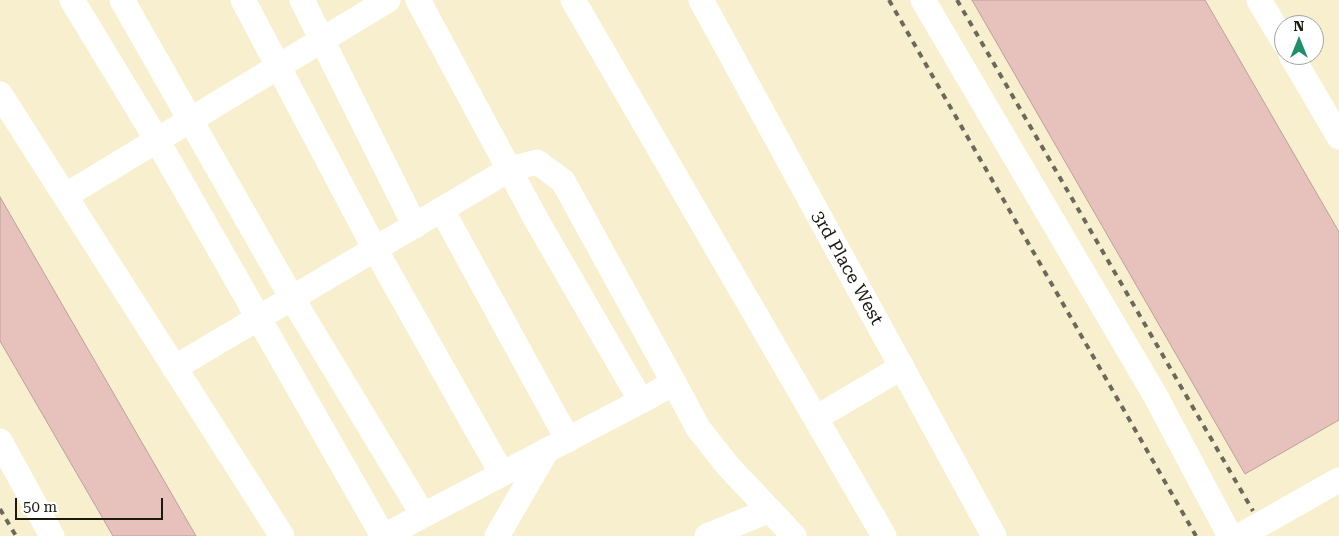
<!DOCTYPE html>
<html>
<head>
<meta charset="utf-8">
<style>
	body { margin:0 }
	#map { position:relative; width:1339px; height:536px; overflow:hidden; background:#fef9e5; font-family:"Roboto Serif",serif }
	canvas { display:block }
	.north { position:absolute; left:1274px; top:15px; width:50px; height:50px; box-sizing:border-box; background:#fff; border:1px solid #a4a39f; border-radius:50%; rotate:0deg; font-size:14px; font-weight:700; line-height:20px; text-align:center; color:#1b1910 }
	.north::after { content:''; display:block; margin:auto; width:18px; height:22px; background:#208d6b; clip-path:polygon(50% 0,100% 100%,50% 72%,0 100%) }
	.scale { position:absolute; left:15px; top:498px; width:148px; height:22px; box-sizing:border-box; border:2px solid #1b1910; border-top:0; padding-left:6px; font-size:15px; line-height:18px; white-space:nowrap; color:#1b1910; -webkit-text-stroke:4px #fff; paint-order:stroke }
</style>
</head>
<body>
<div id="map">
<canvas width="1339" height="536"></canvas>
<div class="north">N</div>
<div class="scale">50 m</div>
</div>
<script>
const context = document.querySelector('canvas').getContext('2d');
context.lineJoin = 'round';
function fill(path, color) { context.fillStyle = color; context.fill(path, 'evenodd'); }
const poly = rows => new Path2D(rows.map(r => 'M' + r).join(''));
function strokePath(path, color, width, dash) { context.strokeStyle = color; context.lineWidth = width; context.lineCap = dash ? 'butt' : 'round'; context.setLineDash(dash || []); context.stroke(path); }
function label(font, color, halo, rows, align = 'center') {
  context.font = font + ' "Roboto Serif",serif'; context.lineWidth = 5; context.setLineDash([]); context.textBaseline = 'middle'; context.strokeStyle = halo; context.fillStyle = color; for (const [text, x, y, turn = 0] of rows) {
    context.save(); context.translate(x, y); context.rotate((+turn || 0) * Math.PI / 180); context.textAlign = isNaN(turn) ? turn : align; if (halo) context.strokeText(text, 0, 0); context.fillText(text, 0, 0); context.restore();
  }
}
const built = poly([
	[0,0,1339,0,1339,536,0,536],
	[1284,25,1314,25,1314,55,1284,55]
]);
const building = poly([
	[972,0,1205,0,1339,232,1339,420,1245,474,972,0],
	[0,197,196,536,113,536,0,341,0,197]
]);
const minor = poly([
	[72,0,157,140,383,536],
	[122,0,292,298,423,515],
	[243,0,375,249,502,474],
	[302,0,415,226],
	[573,0,884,536],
	[701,0,994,536],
	[923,0,1155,395,1230,536],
	[1259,0,1284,42],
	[1291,55,1339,137],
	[0,94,282,536],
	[65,196,388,0],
	[442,210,568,440],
	[174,368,510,169,537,162,563,181,674,383,641,401],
	[674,383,698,428,728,466,794,536],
	[816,418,902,367],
	[0,441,52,536],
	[384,536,641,401,537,221,418,0],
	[497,536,547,450],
	[707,536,770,510],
	[1240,536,1339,480]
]);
const rail = poly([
	[889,0,1196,536],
	[957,0,1253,511],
	[0,509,16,536]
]);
const streetNames = [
	["3rd Place West",847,268,61]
];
fill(built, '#f7efce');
fill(building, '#e7c1bb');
strokePath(building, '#bca09c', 1);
strokePath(minor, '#fff', 25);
strokePath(rail, '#6c695c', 4, [6, 6]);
label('18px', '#1b1910', '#fff', streetNames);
</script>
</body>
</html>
